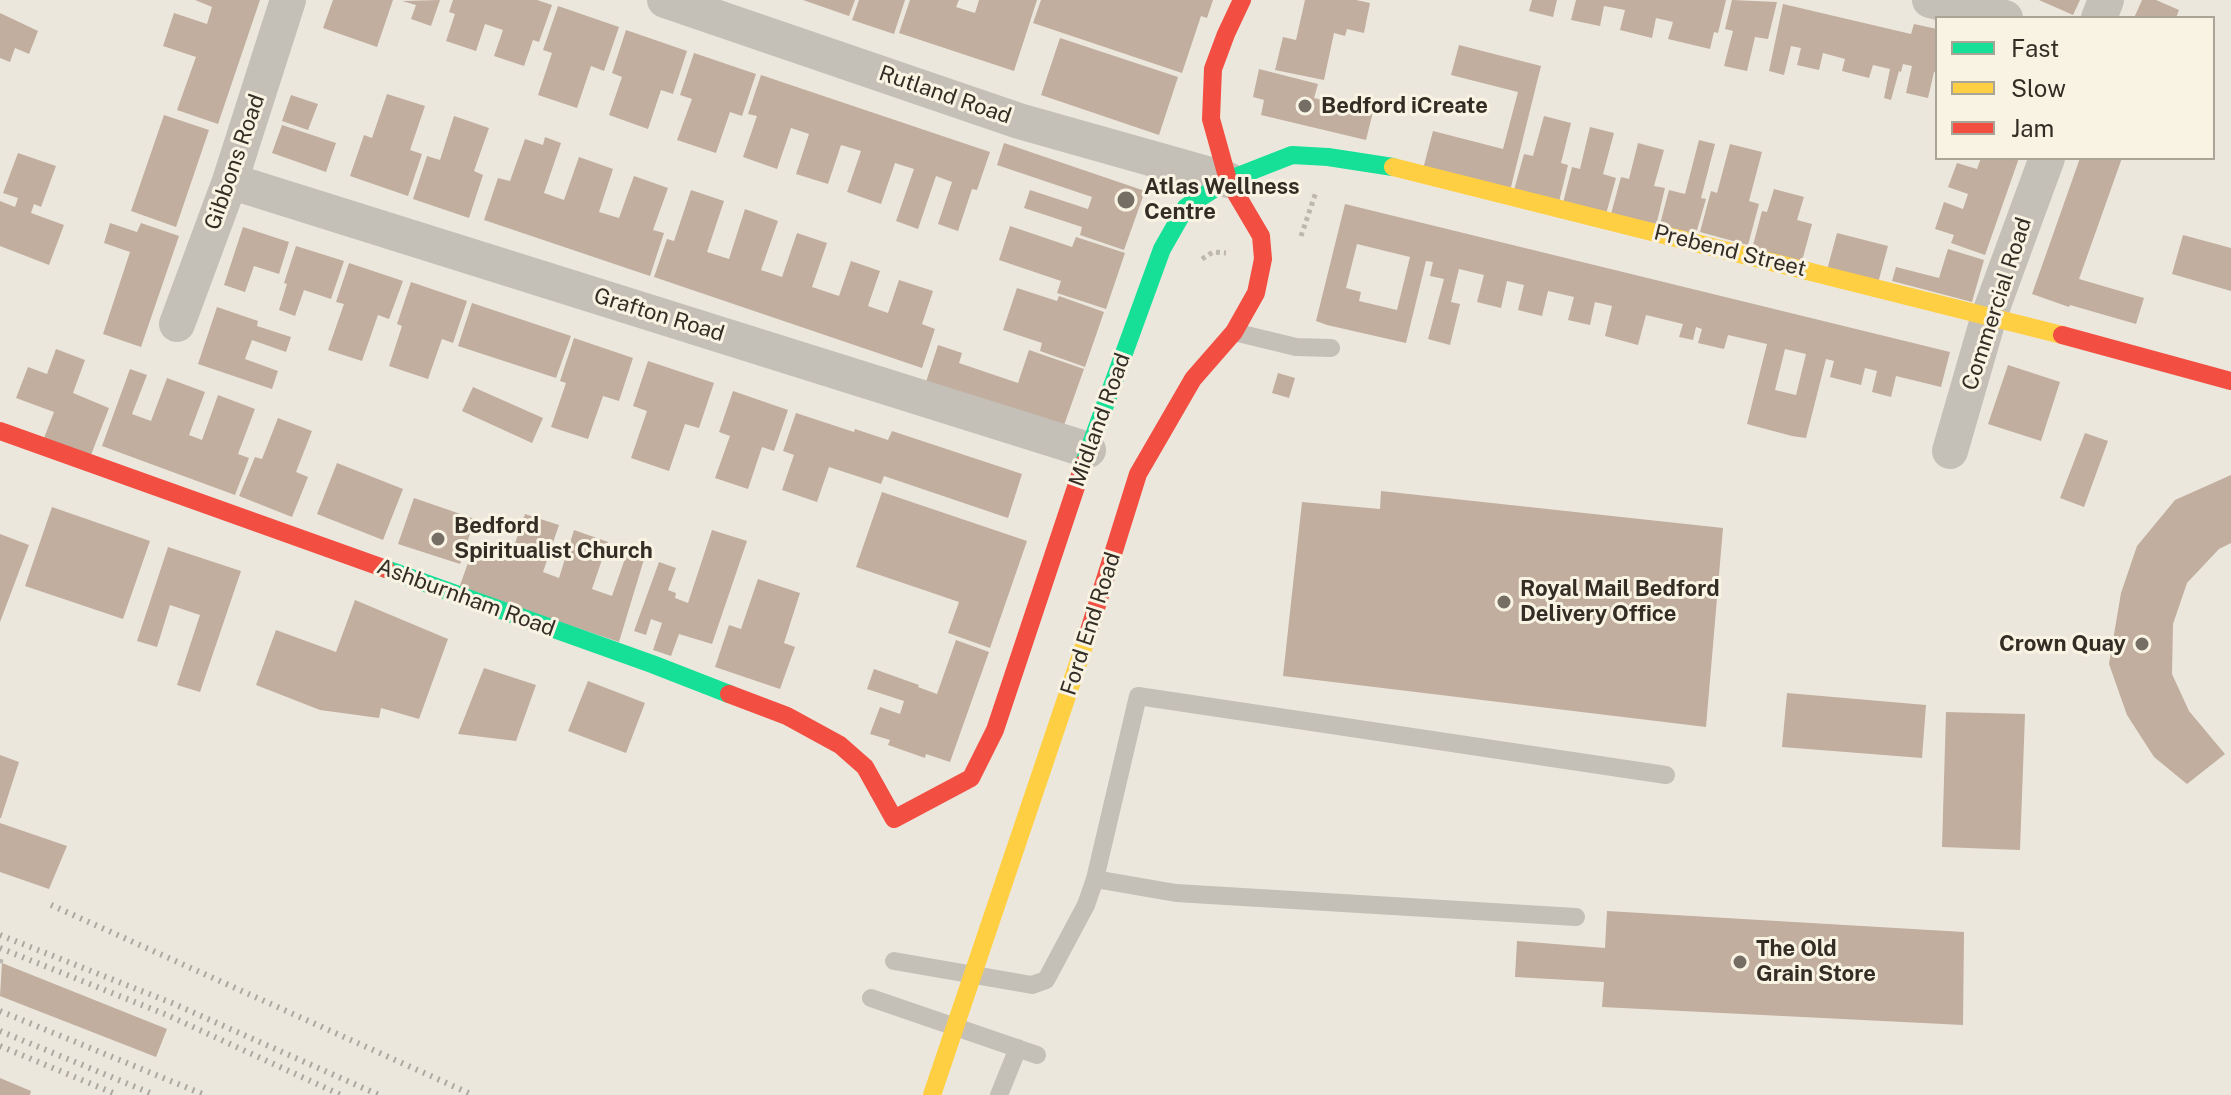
<!DOCTYPE html>
<html>
<head>
<meta charset="utf-8">
<style>
	body { margin:0 }
	#map { position:relative; width:2231px; height:1095px; overflow:hidden; background:#ece7dd; font-family:"Public Sans",sans-serif }
	canvas { display:block }
	.legend { position:absolute; left:1935px; top:16px; width:280px; height:144px; box-sizing:border-box; background:#f9f3e3; border:2px solid #aaa497; margin:0; padding:10px 14px; list-style:none; font-size:24px; color:#342d25 }
	.legend li { display:flex; align-items:center; gap:16px; height:40px }
	.legend b { width:40px; border:2px solid #aaa497 }
</style>
</head>
<body>
<div id="map">
<canvas width="2231" height="1095"></canvas>
<ul class="legend">
<li><b style="height:10px;background:#16e098"></b>Fast</li>
<li><b style="height:10px;background:#ffcf43"></b>Slow</li>
<li><b style="height:10px;background:#f24e42"></b>Jam</li>
</ul>
</div>
<script>
const context = document.querySelector('canvas').getContext('2d');
context.lineJoin = 'round';
function fill(path, color) { context.fillStyle = color; context.fill(path, 'evenodd'); }
const poly = rows => new Path2D(rows.map(r => 'M' + r).join(''));
function strokePath(path, color, width, dash) { context.strokeStyle = color; context.lineWidth = width; context.lineCap = dash ? 'butt' : 'round'; context.setLineDash(dash || []); context.stroke(path); }
function label(font, color, halo, rows, align = 'center') {
  context.font = font + ' "Public Sans",sans-serif'; context.lineWidth = 6; context.setLineDash([]); context.textBaseline = 'middle'; context.strokeStyle = halo; context.fillStyle = color; for (const [text, x, y, turn = 0] of rows) {
    context.save(); context.translate(x, y); context.rotate((+turn || 0) * Math.PI / 180); context.textAlign = isNaN(turn) ? turn : align; if (halo) context.strokeText(text, 0, 0); context.fillText(text, 0, 0); context.restore();
  }
}
const building = poly([
	[195,0,260,0,218,124,177,110,196,57,163,46,174,13,207,24,212,7],
	[333,0,393,0,377,47,323,28],
	[440,0,431,26,411,19,416,5,402,1],
	[453,0,537,0,552,5,539,42,533,40,524,66,494,56,503,30,485,24,476,51,446,41,455,14,449,12],
	[803,0,855,0,849,16],
	[859,0,905,0,894,34,852,20],
	[910,0,959,0,956,7,975,13,979,0,1037,0,1014,71,899,33],
	[1041,0,1213,0,1207,18,1201,16,1182,73,1033,23],
	[1305,0,1356,0,1370,3,1364,33,1347,29,1345,36,1334,33,1324,80,1275,70,1283,37,1296,40],
	[1532,0,1557,0,1553,17,1529,11],
	[1576,0,1726,0,1718,33,1714,32,1710,49,1668,39,1673,22,1656,18,1652,38,1620,30,1625,10,1604,6,1600,26,1571,20],
	[1732,0,1777,2,1768,39,1755,37,1747,71,1724,66,1733,31,1725,29],
	[2039,0,2080,0,2073,15],
	[2142,0,2156,0,2179,10,2176,18,2134,18],
	[1783,4,1911,34,1914,24,1937,29,1937,72,1934,72,1928,98,1906,93,1912,66,1903,64,1901,72,1899,71,1891,100,1884,98,1890,69,1873,65,1869,78,1842,71,1845,59,1823,53,1819,70,1797,65,1801,48,1791,46,1784,75,1769,71],
	[558,6,619,27,604,71,591,66,577,108,538,95,552,53,543,50],
	[0,13,38,31,29,54,15,48,10,62,0,58],
	[626,30,687,51,673,94,661,90,648,129,609,115,622,77,612,73],
	[1060,38,1178,77,1159,135,1041,95],
	[1459,45,1541,66,1510,191,1423,169,1433,131,1503,149,1518,92,1451,75],
	[694,53,756,74,742,116,730,112,716,153,677,140,692,99,680,95],
	[1259,69,1318,84,1314,98,1373,112,1366,140,1261,115,1264,100,1253,97],
	[761,75,990,152,977,190,972,189,958,231,938,224,952,182,936,176,918,229,896,221,914,169,895,163,881,204,847,192,861,151,841,145,828,184,796,174,809,134,791,128,777,169,743,157,757,116,748,114],
	[387,94,425,106,410,150,422,154,408,196,350,176,364,135,372,138],
	[291,95,318,104,308,130,282,121],
	[164,115,209,130,176,227,131,211],
	[454,116,489,128,474,171,483,175,469,218,413,199,427,156,440,160],
	[1544,116,1571,123,1561,163,1568,165,1559,202,1514,190,1524,154,1533,156],
	[282,125,336,143,326,172,272,153],
	[1590,127,1614,133,1603,174,1616,178,1606,214,1563,203,1572,167,1580,169],
	[545,137,561,143,544,193,564,200,579,157,613,169,599,212,619,218,634,176,668,188,653,230,664,233,650,276,484,220,498,178,510,181,525,139,543,145],
	[1699,140,1715,144,1701,198,1706,199,1695,237,1659,228,1669,190,1685,194],
	[1004,143,1145,191,1124,250,1080,235,1082,227,1024,208,1030,190,1088,209,1092,197,997,165],
	[1638,143,1664,150,1654,186,1665,188,1656,226,1611,214,1621,177,1629,179],
	[1730,144,1762,152,1749,201,1759,204,1748,245,1700,232,1711,191,1717,193],
	[18,153,56,166,41,207,34,204,31,213,64,225,49,265,0,246,0,201,15,207,18,198,3,193],
	[1981,158,2019,158,1985,255,1951,243,1954,235,1935,229,1944,202,1963,209,1968,194,1948,187,1957,163,1977,169],
	[2080,158,2122,158,2079,279,2144,298,2136,324,2070,305,2069,307,2032,294],
	[1774,189,1804,197,1797,220,1812,224,1802,261,1752,249,1762,211,1767,212],
	[691,190,724,201,707,252,729,259,745,209,778,221,761,270,782,277,797,233,827,243,812,287,839,296,851,261,880,271,868,306,888,313,899,280,933,291,922,324,935,329,922,368,654,277,667,239,674,241],
	[1345,204,1950,352,1941,387,1896,376,1891,397,1872,392,1877,371,1865,368,1861,385,1830,377,1834,361,1826,359,1806,438,1792,436,1747,424,1767,344,1728,335,1724,349,1698,343,1702,329,1696,327,1693,340,1679,337,1683,324,1646,315,1638,345,1605,336,1612,306,1595,302,1590,325,1568,320,1574,297,1548,291,1542,316,1518,310,1524,285,1507,281,1501,308,1477,302,1484,275,1459,269,1451,302,1460,304,1450,345,1428,339,1444,279,1430,276,1433,262,1426,261,1406,343,1327,325,1316,321],
	[1357,244,1410,257,1397,310,1359,301,1361,292,1346,288],
	[1785,349,1806,354,1796,395,1775,390],
	[110,223,137,232,141,223,179,236,141,347,103,334,130,252,104,243],
	[1010,226,1072,247,1076,237,1125,253,1106,309,1057,293,1061,281,999,260],
	[243,227,289,242,279,274,254,266,245,292,224,285],
	[1837,233,1888,246,1878,283,1827,270],
	[2183,235,2231,248,2231,291,2172,274],
	[296,246,344,261,331,299,304,290,295,316,279,310,287,284,284,283],
	[1948,249,1984,260,1972,302,1892,281,1896,267,1939,278],
	[349,263,403,281,389,319,378,315,362,361,328,350,344,304,336,302],
	[411,282,467,301,453,343,442,339,428,379,389,366,402,326,397,324],
	[1017,288,1057,301,1059,296,1104,312,1085,367,1040,351,1042,343,1003,330],
	[472,303,571,336,556,378,458,346],
	[217,307,258,321,257,326,291,337,286,352,252,340,245,359,278,371,272,389,198,364],
	[574,338,633,358,619,401,603,396,588,439,551,427,566,383,560,381],
	[938,345,962,353,959,363,1018,383,1029,350,1084,369,1063,428,926,382],
	[56,349,85,360,73,393,109,408,91,455,44,438,54,412,16,398,28,367,47,374],
	[648,361,714,383,699,428,685,424,669,471,631,458,647,411,633,406],
	[2008,365,2060,382,2041,441,1988,424],
	[130,369,147,375,132,414,151,421,167,378,205,392,189,435,202,440,218,395,255,409,238,454,249,458,235,495,102,446],
	[1278,373,1295,378,1289,398,1272,393],
	[473,387,543,418,532,443,462,411],
	[733,391,788,410,774,451,762,447,748,489,715,478,730,436,719,432],
	[796,413,854,432,855,429,888,440,892,431,1022,474,1008,518,884,476,881,484,829,467,817,502,782,490,794,455,783,451],
	[278,418,312,431,296,472,308,477,292,517,239,496,255,457,262,459],
	[2085,433,2108,441,2084,507,2060,498],
	[337,463,403,489,383,540,317,514],
	[2231,475,2231,543,2219,549,2187,583,2173,624,2172,674,2189,711,2225,754,2187,784,2154,757,2127,715,2109,664,2121,593,2137,546,2175,500],
	[1381,491,1723,528,1706,727,1283,676,1302,502,1380,509],
	[882,492,1027,541,990,648,948,633,959,602,856,567],
	[414,498,475,519,460,564,398,544],
	[52,507,150,541,123,619,25,586],
	[525,514,559,525,543,572,559,578,574,530,608,542,592,589,612,596,628,550,645,556,619,642,459,588,473,549,509,561],
	[712,530,747,541,712,644,679,634,671,656,653,650,662,623,651,619,646,635,634,631,659,562,676,568,668,590,676,593,675,598,688,603],
	[0,534,29,545,0,622],
	[168,547,241,571,200,692,177,685,200,615,170,605,157,647,137,641],
	[758,579,800,593,784,643,795,647,780,689,715,667,729,625,741,629],
	[355,600,448,639,419,719,381,708,379,718,320,710,256,685,276,630,336,652],
	[956,640,989,652,950,762,926,754,925,758,888,745,890,740,870,734,880,707,900,714,904,701,867,689,874,669,919,685,918,687,937,694],
	[484,668,536,685,516,741,458,734],
	[588,681,645,703,626,753,568,731],
	[1787,693,1926,705,1922,758,1782,747],
	[1946,712,2025,714,2020,850,1942,847],
	[0,755,19,762,1,818,0,818],
	[0,823,67,846,49,889,0,872],
	[1607,911,1964,932,1963,1025,1602,1007,1604,982,1515,977,1517,941,1605,948],
	[2,963,167,1029,156,1057,0,996],
	[0,1078,31,1091,30,1095,0,1095]
]);
const path = poly([
	[1301,236,1316,192],
	[1202,259,1213,252,1226,253],
	[0,963,2,956]
]);
const lane = poly([
	[1234,332,1296,347,1331,348],
	[1095,879,1138,696,1666,775],
	[894,961,1032,985,1046,980,1086,905,1095,879,1176,893,1576,917],
	[871,998,1037,1055],
	[999,1095,1018,1048]
]);
const street = poly([
	[665,0,1019,121,1228,180],
	[1930,0,2005,18],
	[2099,18,2106,0],
	[230,181,1088,450],
	[177,324,230,181,288,0],
	[1950,451,1989,316,2047,158]
]);
const fast = poly([
	[1084,463,1162,249,1186,207,1228,180,1292,155,1328,157,1393,167],
	[386,569,652,664,729,694]
]);
const slow = poly([
	[1393,167,2062,335],
	[932,1095,1087,637]
]);
const jam = poly([
	[2062,335,2231,381],
	[0,431,386,569],
	[1087,637,1138,474,1193,379,1234,332,1256,293,1263,259,1261,236,1228,180,1211,119,1213,69,1226,34,1242,0],
	[729,694,787,716,840,745,865,767,894,819,971,778,995,730,1084,463]
]);
const rail = poly([
	[51,905,473,1095],
	[0,935,172,1003,379,1095],
	[0,948,167,1015,341,1095],
	[0,1011,205,1095],
	[0,1031,155,1095],
	[0,1046,118,1095]
]);
const markers = [
	[1305,106,8,"#746e65"],
	[1126,200,10,"#746e65"],
	[438,539,8,"#746e65"],
	[1504,602,8,"#746e65"],
	[2142,644,8,"#746e65"],
	[1740,962,8,"#746e65"]
];
const streetNames = [
	["Rutland Road",945,95,19],
	["Gibbons Road",235,162,-71],
	["Prebend Street",1730,251,14],
	["Commercial Road",1997,304,-72],
	["Grafton Road",659,315,17],
	["Midland Road",1100,420,-70],
	["Ashburnham Road",466,598,20],
	["Ford End Road",1091,624,-72]
];
const poiNames = [
	["Bedford iCreate",1321,106],
	["Atlas Wellness",1144,187],
	["Centre",1144,212],
	["Bedford",454,526],
	["Spiritualist Church",454,551],
	["Royal Mail Bedford",1520,589],
	["Delivery Office",1520,614],
	["Crown Quay",2126,644,"right"],
	["The Old",1756,949],
	["Grain Store",1756,974]
];
fill(building, '#c1ae9e');
strokePath(path, '#bdb8af', 5, [4, 4]);
strokePath(lane, '#c4bfb7', 18);
strokePath(street, '#c4bfb7', 36);
strokePath(fast, '#16e098', 18);
strokePath(slow, '#ffcf43', 18);
strokePath(jam, '#f24e42', 18);
strokePath(rail, '#aca8a1', 6, [2, 6]);
for (const [x, y, r, color] of markers) { const dot = new Path2D(); dot.arc(x, y, r, 0, 2 * Math.PI); context.fillStyle = color; context.fill(dot); strokePath(dot, '#f9f3e3', 3); }
label('22px', '#342d25', '#f9f3e3', streetNames);
label('bold 22px', '#342d25', '#f9f3e3', poiNames, 'left');
</script>
</body>
</html>
